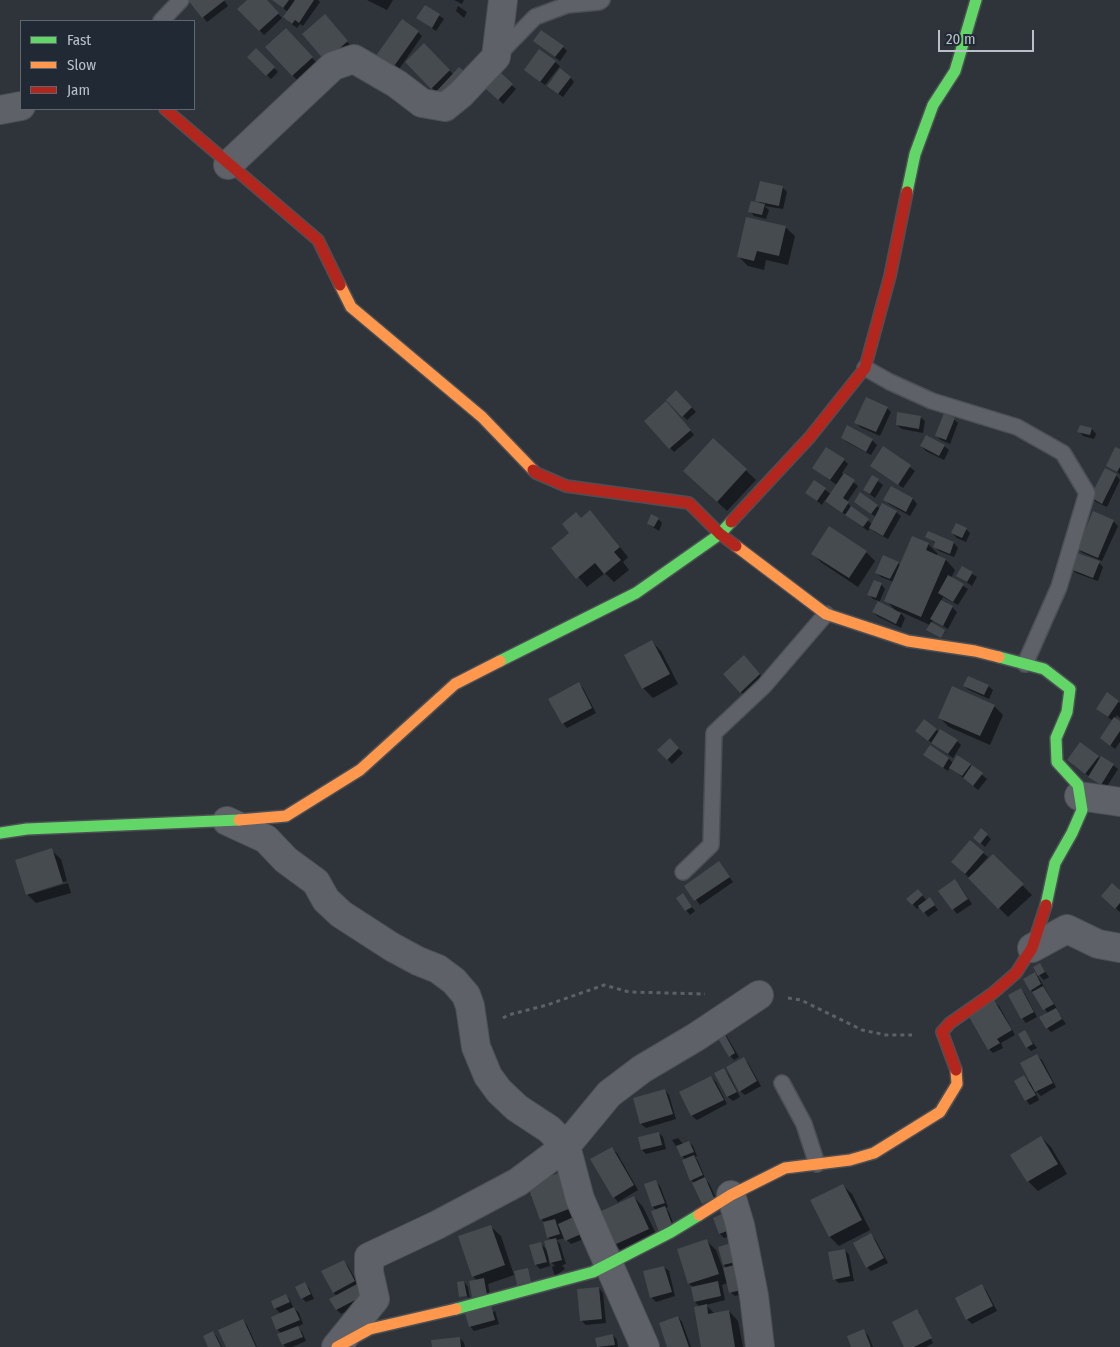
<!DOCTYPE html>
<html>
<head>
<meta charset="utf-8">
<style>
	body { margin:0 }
	#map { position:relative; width:1120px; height:1347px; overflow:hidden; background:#2e343a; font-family:"Fira Sans Condensed",sans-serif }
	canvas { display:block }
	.legend { position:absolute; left:20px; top:20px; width:175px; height:90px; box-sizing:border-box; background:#212a34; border:1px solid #5e6670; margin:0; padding:6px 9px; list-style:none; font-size:15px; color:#b9c0c9 }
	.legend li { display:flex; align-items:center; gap:10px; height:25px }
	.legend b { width:25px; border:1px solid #5e6670 }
	.scale { position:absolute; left:938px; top:30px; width:96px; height:22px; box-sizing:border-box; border:2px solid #b9c0c9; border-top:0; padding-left:6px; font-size:15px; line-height:18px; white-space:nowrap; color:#b9c0c9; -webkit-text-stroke:4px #212a34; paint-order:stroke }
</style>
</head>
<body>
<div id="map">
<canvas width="1120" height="1347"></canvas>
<ul class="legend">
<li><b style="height:6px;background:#63d668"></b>Fast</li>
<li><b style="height:6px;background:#ff974d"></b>Slow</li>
<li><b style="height:6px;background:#b3261e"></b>Jam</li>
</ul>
<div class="scale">20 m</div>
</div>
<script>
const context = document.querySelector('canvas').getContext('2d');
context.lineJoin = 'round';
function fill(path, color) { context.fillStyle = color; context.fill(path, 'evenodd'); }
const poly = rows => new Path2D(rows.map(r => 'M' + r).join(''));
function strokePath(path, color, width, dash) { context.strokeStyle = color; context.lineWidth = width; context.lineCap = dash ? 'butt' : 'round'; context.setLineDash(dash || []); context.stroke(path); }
const shadow = poly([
	[190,0,224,0,228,6,207,22],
	[249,0,265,0,282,18,264,35,239,9],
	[273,0,294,0,296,2,297,0,318,0,320,2,303,26,300,24,297,28,289,22,288,12],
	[367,0,393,0,387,10],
	[454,0,464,0,462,4],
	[425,6,444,19,436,31,418,18],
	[458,6,467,12,464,18,456,11],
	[329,20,351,46,330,64],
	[286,30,316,62,297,80,267,47],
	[418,32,422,36,397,72,381,61],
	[534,41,563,47,567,51,560,61],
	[424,45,454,75,437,93,407,62],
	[256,50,278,72,271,79,248,57],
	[555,62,560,66,545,85,530,74],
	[500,74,516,89,503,104,487,88],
	[570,77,574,82,563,97,553,90],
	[783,188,787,192,783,209,764,206,769,210,766,219,754,216,750,211,761,204,757,200],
	[785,227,795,236,788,265,766,260,764,270,748,266,738,256],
	[676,391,696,412,687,420,667,400],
	[670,407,694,435,674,452,670,448],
	[887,408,891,412,880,436,860,427,856,422],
	[920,417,925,421,923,433,902,429,897,425],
	[954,419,958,423,950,444,941,440,936,436],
	[1080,426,1092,429,1096,434,1094,439,1083,436,1079,431],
	[842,438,872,440,877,445,871,455,847,442],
	[714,440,756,480,727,511,694,480],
	[921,446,944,446,949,450,944,460,926,451],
	[884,448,915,471,903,488,872,466],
	[1120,450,1120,474,1107,465],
	[844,460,848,464,842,473,858,486,847,502,852,508,872,524,876,517,855,502,877,506,880,509,896,512,901,516,888,539,875,532,870,528,868,531,825,500,822,505,807,493,814,482,831,494,837,485,813,468],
	[1116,475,1120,480,1107,507,1096,502,1091,497],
	[872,477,883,485,875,498,864,490],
	[891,488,913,499,917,504,910,516,889,504,885,500],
	[581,519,599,521,628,557,623,562,629,570,614,582,605,573,587,587,553,548,571,533],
	[658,519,662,523,659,531,648,524],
	[1113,521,1118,526,1102,561,1083,553,1078,549],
	[966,529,970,533,966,542,957,538,952,533],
	[928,533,954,543,958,548,954,557,939,551,935,547,936,544,927,537],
	[928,544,938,554,936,556,946,560,955,570,951,578,968,589,958,605,943,597,941,601,952,607,957,612,948,629,933,620,931,624,949,635,930,625,899,611,905,618,901,628,877,616,873,612,879,601,873,599,869,594,881,584,885,589,879,603,896,611,886,600,894,582,881,577,877,573,898,563,901,566],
	[866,552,875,561,858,587,822,563,813,554],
	[1099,563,1103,567,1098,581,1076,573,1072,569],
	[963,568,977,577,972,586,958,576],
	[652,642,661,651,678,684,653,698,643,688],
	[748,661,764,679,745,696,741,692],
	[578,684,583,688,596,713,567,728,563,723],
	[964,686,988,686,993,690,989,699,969,690],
	[1107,694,1120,703,1120,718,1117,715,1115,718,1120,722,1120,742,1115,749,1101,738,1113,721,1097,709],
	[994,706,1003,715,990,745,949,727,940,718],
	[924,721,939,732,957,741,961,745,953,758,921,735],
	[670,740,683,753,672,764,659,750],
	[925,755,949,759,953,763,970,765,987,779,978,790,950,767,948,771],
	[1098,757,1113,765,1118,769,1106,788,1073,765],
	[981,830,991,839,985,847,975,838],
	[51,850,61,859,67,881,31,892,31,894,68,883,71,893,36,903,27,894],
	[983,853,988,857,979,867,981,868,993,856,1032,895,1008,917,957,866],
	[719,863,733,882,700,905,686,886],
	[959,885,972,904,957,914,940,891],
	[1120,892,1120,912,1107,901],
	[682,894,695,911,690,915,677,898],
	[922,895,927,901,930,899,938,910,928,917,920,906,917,909,908,899],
	[1040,965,1049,977,1044,980,1039,975],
	[1035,973,1039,978,1057,1009,1056,1010,1066,1024,1051,1032,1047,1028,1048,1013,1031,990],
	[1021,989,1025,994,1037,1017,1026,1023,1022,1018],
	[994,1002,999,1006,1015,1035,1001,1043,1003,1048,993,1053,989,1049],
	[721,1030,726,1035,739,1057,734,1060,730,1056],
	[1025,1032,1037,1048,1031,1051,1027,1047],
	[1037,1056,1042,1060,1056,1087,1041,1096,1034,1089,1039,1100,1030,1105,1026,1100,1024,1077,1032,1085],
	[744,1059,748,1063,761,1086,745,1095,740,1091],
	[724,1070,728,1074,740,1097,733,1101,728,1097,716,1074],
	[711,1077,716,1082,727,1104,697,1120,692,1116,681,1093],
	[665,1090,669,1095,676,1119,646,1128,641,1124,634,1099],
	[659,1133,663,1137,666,1149,646,1154,642,1150,639,1137],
	[1041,1137,1051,1147,1067,1174,1038,1191,1028,1181,1012,1155],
	[678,1138,683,1144,689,1142,693,1146,697,1156,695,1157,698,1161,706,1180,709,1183,718,1202,691,1180,685,1160,672,1140],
	[612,1149,617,1153,638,1190,618,1202,614,1197],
	[561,1174,589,1237,571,1244,565,1238,556,1240,560,1244,566,1264,562,1265,565,1269,555,1276,552,1267,555,1266,548,1259,550,1266,540,1269,536,1265,540,1243,548,1251,552,1241,548,1237,545,1223,541,1219],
	[656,1182,660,1186,668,1207,666,1208,669,1212,676,1231,653,1207],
	[842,1185,852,1194,870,1230,839,1246,830,1237],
	[634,1197,643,1207,658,1238,624,1254,615,1244],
	[714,1218,734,1235,724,1238,720,1234],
	[491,1227,501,1236,514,1275,488,1284,491,1299,473,1276],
	[871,1235,875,1239,888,1263,871,1271,867,1267],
	[707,1241,716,1250,723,1269,727,1268,724,1265,731,1245,748,1293,735,1296,730,1292,728,1283,722,1285,725,1300,706,1305,715,1314,729,1311,738,1321,743,1347,702,1347,700,1307,695,1302,692,1286,689,1284,679,1250],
	[845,1250,849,1255,854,1281,839,1283,834,1279],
	[344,1261,348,1266,367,1300,341,1314,337,1310,337,1296,334,1293],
	[664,1267,669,1271,675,1296,656,1302,651,1297],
	[464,1282,468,1287,470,1300,458,1283],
	[304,1283,309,1288,314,1299,306,1302,302,1298],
	[982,1286,986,1290,997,1311,972,1324,967,1319,957,1298],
	[599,1288,603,1293,606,1323,586,1325,581,1320],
	[286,1295,290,1300,293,1307,299,1313,303,1324,297,1327,302,1332,306,1341,292,1347,286,1347,283,1344,281,1333,277,1329,281,1314,275,1308,272,1302],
	[495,1311,499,1324,474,1331,470,1326],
	[917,1311,921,1314,919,1314,933,1343,926,1347,906,1347],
	[678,1317,682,1322,691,1347,669,1347],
	[242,1320,247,1325,257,1347,228,1347],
	[863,1330,868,1335,873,1347,853,1347],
	[213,1332,217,1337,222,1347,209,1347],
	[613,1335,617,1340,618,1347,598,1347,596,1339],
	[460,1338,464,1343,465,1347,433,1347]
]);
const building = poly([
	[188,0,225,0,202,18],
	[247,0,267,0,279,13,259,31,237,9],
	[272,0,289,0,283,8],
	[295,0,314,0,299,23,295,20,292,24,283,17],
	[425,5,440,14,432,28,416,18],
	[325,14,348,41,325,61,302,34],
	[402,19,419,31,392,69,375,57],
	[286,28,313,57,292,76,265,47],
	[541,30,564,46,555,57,533,41],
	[424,43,450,70,431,89,405,62],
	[256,48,275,67,266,76,247,57],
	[539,49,556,61,540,82,524,70],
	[459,67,470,76,444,105,433,95],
	[560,68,571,77,558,94,547,86],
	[500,72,513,84,498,100,485,88],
	[760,181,783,186,779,206,755,201],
	[751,201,765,204,762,215,748,212],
	[746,217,786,226,779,256,757,251,754,261,737,257],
	[676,390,692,407,682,417,666,400],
	[866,397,888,407,876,432,854,423],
	[666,401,691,430,669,449,644,421],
	[897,412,921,416,919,429,896,425],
	[944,413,955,418,946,440,935,436],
	[847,425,873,439,866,452,841,438],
	[1080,425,1092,428,1090,435,1077,432],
	[926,435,945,445,939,456,920,446],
	[713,438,747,469,717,502,683,471],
	[883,446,911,465,898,485,870,466],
	[826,447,845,459,830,480,812,468],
	[1115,447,1120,449,1120,467,1117,472,1106,466],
	[1105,468,1117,474,1102,504,1090,497],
	[844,473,855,480,843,498,849,502,842,513,825,501],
	[872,475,879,479,870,494,863,490],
	[814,480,826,488,817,501,805,493],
	[891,486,913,498,906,512,883,500],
	[860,492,878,505,871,514,854,502],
	[882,503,897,511,883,536,869,528],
	[851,506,869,519,863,527,845,515],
	[590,510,620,547,614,552,621,560,604,574,595,563,576,579,551,548,569,533,562,524,576,512,581,518],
	[1093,511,1114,520,1098,558,1077,549],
	[651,514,659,518,654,527,647,524],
	[956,523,967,528,962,538,951,533],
	[829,526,867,551,849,578,811,554],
	[928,531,954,542,950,554,933,547,935,542,925,537],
	[912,536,929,543,926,550,946,559,921,617,884,601],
	[1077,553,1100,561,1093,578,1070,569],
	[883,555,899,562,890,579,875,573],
	[962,566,973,572,967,582,956,576],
	[948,575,964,584,953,602,938,593],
	[874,580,882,583,876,598,867,595],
	[941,600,953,606,943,626,930,619],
	[878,601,901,613,896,624,872,612],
	[931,622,945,630,941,638,926,630],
	[652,640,670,674,642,689,624,655],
	[744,655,760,674,740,693,723,674],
	[968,676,989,685,984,695,963,686],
	[579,682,592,708,562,724,548,699],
	[952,686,995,705,980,736,938,718],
	[1107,692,1119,701,1108,717,1096,709],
	[1114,717,1120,721,1120,731,1110,746,1100,738],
	[924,719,937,729,928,741,915,731],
	[940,729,958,740,948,754,931,743],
	[670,738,679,748,667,760,657,750],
	[1080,742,1099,756,1085,774,1067,760],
	[930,745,949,758,943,768,923,755],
	[957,755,971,764,962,776,949,768],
	[1101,756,1114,764,1101,785,1088,777],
	[972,765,983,773,973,786,963,778],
	[981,828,988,834,980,844,973,838],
	[970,840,984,852,965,874,951,862],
	[52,848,63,883,26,895,15,860],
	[993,854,1024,884,998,909,968,878],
	[719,861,730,877,694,901,684,886],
	[955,879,968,899,952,910,938,891],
	[1112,883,1120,890,1120,903,1115,909,1101,896],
	[918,889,923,895,912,905,906,899],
	[683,893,692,907,685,911,676,898],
	[930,897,935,905,923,913,918,906],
	[1040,963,1045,972,1038,976,1033,967],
	[1035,972,1041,984,1030,991,1023,979],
	[1043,986,1054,1004,1043,1010,1032,992],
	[1021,988,1034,1012,1021,1019,1008,995],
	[994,1000,1012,1030,997,1039,1000,1043,988,1050,968,1015],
	[1056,1008,1062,1019,1046,1029,1039,1017],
	[722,1029,735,1053,729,1057,714,1032],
	[1025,1030,1033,1044,1026,1048,1018,1034],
	[1037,1054,1053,1083,1035,1092,1020,1063],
	[744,1057,757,1081,739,1092,726,1067],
	[724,1068,737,1092,727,1097,714,1073],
	[1024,1075,1036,1095,1025,1101,1014,1081],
	[711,1076,724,1100,691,1116,679,1092],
	[665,1089,673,1114,640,1124,633,1098],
	[659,1132,662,1145,641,1150,638,1137],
	[1041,1136,1058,1164,1027,1182,1010,1155],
	[689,1141,694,1152,681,1157,676,1146],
	[612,1147,634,1185,613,1198,590,1159],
	[694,1155,703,1175,690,1181,682,1160],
	[561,1172,574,1207,540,1220,527,1184],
	[705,1177,714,1198,702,1204,692,1183],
	[656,1180,665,1203,652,1207,644,1184],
	[843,1184,862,1220,829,1237,810,1200],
	[634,1196,649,1229,614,1245,599,1212],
	[665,1206,673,1227,659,1232,651,1211],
	[724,1213,730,1230,719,1234,713,1218],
	[578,1215,586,1232,565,1241,558,1224],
	[555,1219,560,1234,547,1238,543,1222],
	[491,1225,505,1265,472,1277,458,1236],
	[871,1233,884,1258,866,1268,853,1243],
	[556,1238,562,1260,550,1263,544,1241],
	[707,1239,719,1274,688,1284,677,1249],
	[541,1242,547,1262,535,1265,529,1245],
	[731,1243,736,1262,723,1265,718,1247],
	[845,1249,850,1276,833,1280,828,1252],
	[344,1260,355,1281,333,1293,321,1271],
	[738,1264,745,1289,729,1293,723,1268],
	[664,1266,672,1292,650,1298,643,1271],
	[528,1268,531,1282,517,1285,514,1271],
	[484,1278,487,1295,472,1297,469,1281],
	[464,1281,467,1296,459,1297,457,1282],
	[718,1281,721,1296,694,1302,691,1287],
	[305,1282,311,1294,301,1299,295,1287],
	[357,1284,363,1296,336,1310,329,1299],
	[982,1284,993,1306,966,1320,955,1298],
	[599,1287,602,1319,580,1321,577,1289],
	[286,1294,290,1302,274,1309,271,1301],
	[707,1304,708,1314,729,1310,735,1347,701,1347,694,1307],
	[491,1305,495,1320,469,1327,465,1313],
	[294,1307,300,1320,276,1330,271,1317],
	[917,1309,932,1338,914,1347,904,1347,892,1322],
	[678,1316,689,1347,667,1347,659,1323],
	[243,1319,256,1347,226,1347,218,1330],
	[298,1326,303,1337,282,1345,277,1334],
	[864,1329,871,1347,851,1347,847,1336],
	[213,1331,221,1347,208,1347,203,1336],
	[613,1334,615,1345,597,1347,595,1338],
	[460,1337,461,1347,432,1347,431,1340]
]);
const path = poly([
	[788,998,801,1000,862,1030,886,1035,912,1035],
	[503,1018,508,1015,547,1005,604,985,629,992,705,994]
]);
const lane = poly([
	[161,21,181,0],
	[497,56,535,17,567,5,599,2,602,0],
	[865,368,890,382,932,401,1017,427,1063,453,1087,493,1059,587,1025,664],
	[683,872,711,845,714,733,764,686,826,614],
	[782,1083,804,1124,817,1164]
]);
const street = poly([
	[0,110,21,106],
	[228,165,333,66,354,59,397,84,422,103,445,107,461,94,496,57,503,0],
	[1079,796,1120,802],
	[227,821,266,839,286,860,316,882,326,900,341,914,392,947,418,961,438,969,454,981,466,995,470,1006,476,1047,488,1076,499,1091,517,1108,549,1129,566,1146,580,1199,645,1347],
	[1032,948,1067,929,1098,944,1120,948],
	[731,1195,740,1225,754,1296,760,1347],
	[336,1347,375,1299,369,1272,369,1257,437,1225,518,1182,566,1146,609,1094,642,1069,696,1037,759,995]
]);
const fast = poly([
	[907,192,915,154,933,105,955,71,976,0],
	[999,657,1044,669,1070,689,1067,712,1056,738,1057,762,1078,785,1082,810,1072,833,1055,863,1046,905],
	[500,661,636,593,720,534,731,522],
	[0,833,27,829,239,820],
	[456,1309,593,1272,671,1232,699,1215]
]);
const slow = poly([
	[340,285,351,307,482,417,533,470],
	[736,546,826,614,908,641,975,651,999,657],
	[239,820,286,816,360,770,455,684,500,661],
	[699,1215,731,1195,785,1168,850,1160,874,1153,940,1112,957,1084,956,1070],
	[337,1347,370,1329,456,1309]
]);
const jam = poly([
	[165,109,318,240,340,285],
	[533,470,536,473,566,486,689,503,720,534,736,546],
	[731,522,810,437,865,368,890,276,907,192],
	[956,1070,942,1032,950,1023,993,993,1016,973,1032,948,1046,905]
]);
fill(shadow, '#0007');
fill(building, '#464b50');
strokePath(lane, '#4c5054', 18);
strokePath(street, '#4c5054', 30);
strokePath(fast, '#4c5054', 14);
strokePath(slow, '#4c5054', 14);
strokePath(jam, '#4c5054', 14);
strokePath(path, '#5b6165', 3, [4, 4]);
strokePath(lane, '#5e6268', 15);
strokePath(street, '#5e6268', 28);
strokePath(fast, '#63d668', 11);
strokePath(slow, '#ff974d', 11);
strokePath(jam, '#b3261e', 11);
</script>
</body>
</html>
